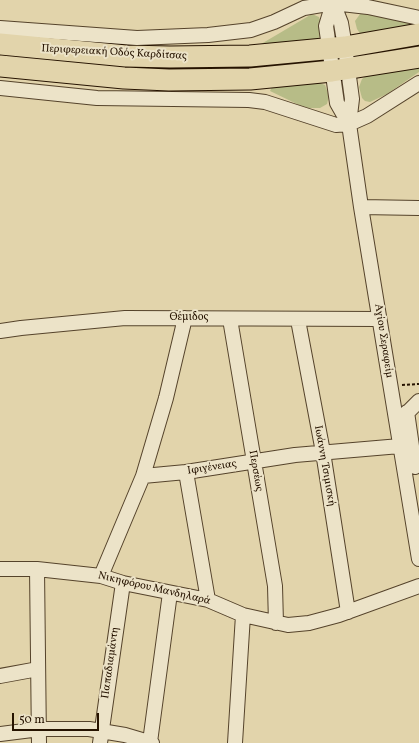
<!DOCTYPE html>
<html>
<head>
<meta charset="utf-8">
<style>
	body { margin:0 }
	#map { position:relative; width:419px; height:743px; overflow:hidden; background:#e2d4ab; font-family:Vollkorn,serif }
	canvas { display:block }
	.scale { position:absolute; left:12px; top:713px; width:87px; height:18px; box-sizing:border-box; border:2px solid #261300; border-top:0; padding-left:5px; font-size:12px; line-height:14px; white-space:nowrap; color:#261300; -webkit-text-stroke:3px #ece3c8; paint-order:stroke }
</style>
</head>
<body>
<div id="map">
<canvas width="419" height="743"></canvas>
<div class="scale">50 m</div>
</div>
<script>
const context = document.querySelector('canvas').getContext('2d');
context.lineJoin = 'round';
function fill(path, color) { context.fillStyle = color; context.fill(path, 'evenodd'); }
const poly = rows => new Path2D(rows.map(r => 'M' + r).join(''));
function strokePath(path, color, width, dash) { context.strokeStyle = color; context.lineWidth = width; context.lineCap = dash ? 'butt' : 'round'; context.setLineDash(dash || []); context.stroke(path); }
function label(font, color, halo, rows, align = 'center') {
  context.font = font + ' Vollkorn,serif'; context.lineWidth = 4; context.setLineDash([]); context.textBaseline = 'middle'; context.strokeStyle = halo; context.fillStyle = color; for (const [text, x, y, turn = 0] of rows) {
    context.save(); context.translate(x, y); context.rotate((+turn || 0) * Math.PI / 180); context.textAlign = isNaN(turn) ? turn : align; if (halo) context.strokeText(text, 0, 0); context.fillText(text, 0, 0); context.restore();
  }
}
const green = poly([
	[363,10,419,21,419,30,361,35,357,29,355,21],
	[312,14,319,17,322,25,321,35,317,40,256,47],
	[419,63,419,72,387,94,370,102,365,101,362,98,359,87,362,79,366,76],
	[317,82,325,85,329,96,327,104,320,108,309,108,299,105,270,91,272,87]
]);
const path = poly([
	[402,385,419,384]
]);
const street = poly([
	[332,0,341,23,345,47,352,99,349,124,361,207,419,559],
	[333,3,326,26,337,103,349,124],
	[0,28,137,38,208,35,251,30,274,22,304,8,333,3,368,7,419,18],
	[0,88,97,98,249,100,265,102,336,125,349,124,367,116,419,83],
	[361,207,419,208],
	[230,319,275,586,276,623],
	[298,320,323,452,348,612],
	[0,331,21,328,125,318,379,319],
	[407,412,415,467],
	[402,418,419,401],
	[186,472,208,600],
	[143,476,186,472,295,455,400,446],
	[0,569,37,569,101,576,123,583,208,600,243,615,288,625,309,623,339,615,419,586],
	[37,569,39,743],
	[101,576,143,476,166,398,185,318],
	[0,676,38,669],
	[0,734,40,729,89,729,125,735,152,743],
	[150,742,170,593],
	[100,743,123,583],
	[235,743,243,615]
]);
const primary = poly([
	[0,44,126,56,170,57,250,56,345,47,419,34],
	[0,66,124,78,169,80,250,79,332,71,419,57]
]);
const streetNames = [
	["Περιφερειακή Οδός Καρδίτσας",114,53,3],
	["Θέμιδος",189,318],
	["Αγίου Σεραφείμ",383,341,81],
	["Ιωάννη Τσιμισκή",324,466,80],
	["Ιφιγένειας",212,468,-9],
	["Περσέως",255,471,80],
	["Νικηφόρου Μανδηλαρά",154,589,13],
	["Παπαδιαμάντη",111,663,-82]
];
fill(green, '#b7bc87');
strokePath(street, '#55432b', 16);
strokePath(primary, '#261300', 23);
strokePath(path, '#261300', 2, [3, 2]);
strokePath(street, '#ece3c8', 14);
strokePath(primary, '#e2d4ab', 21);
label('11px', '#261300', '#ece3c8', streetNames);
</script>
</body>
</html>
